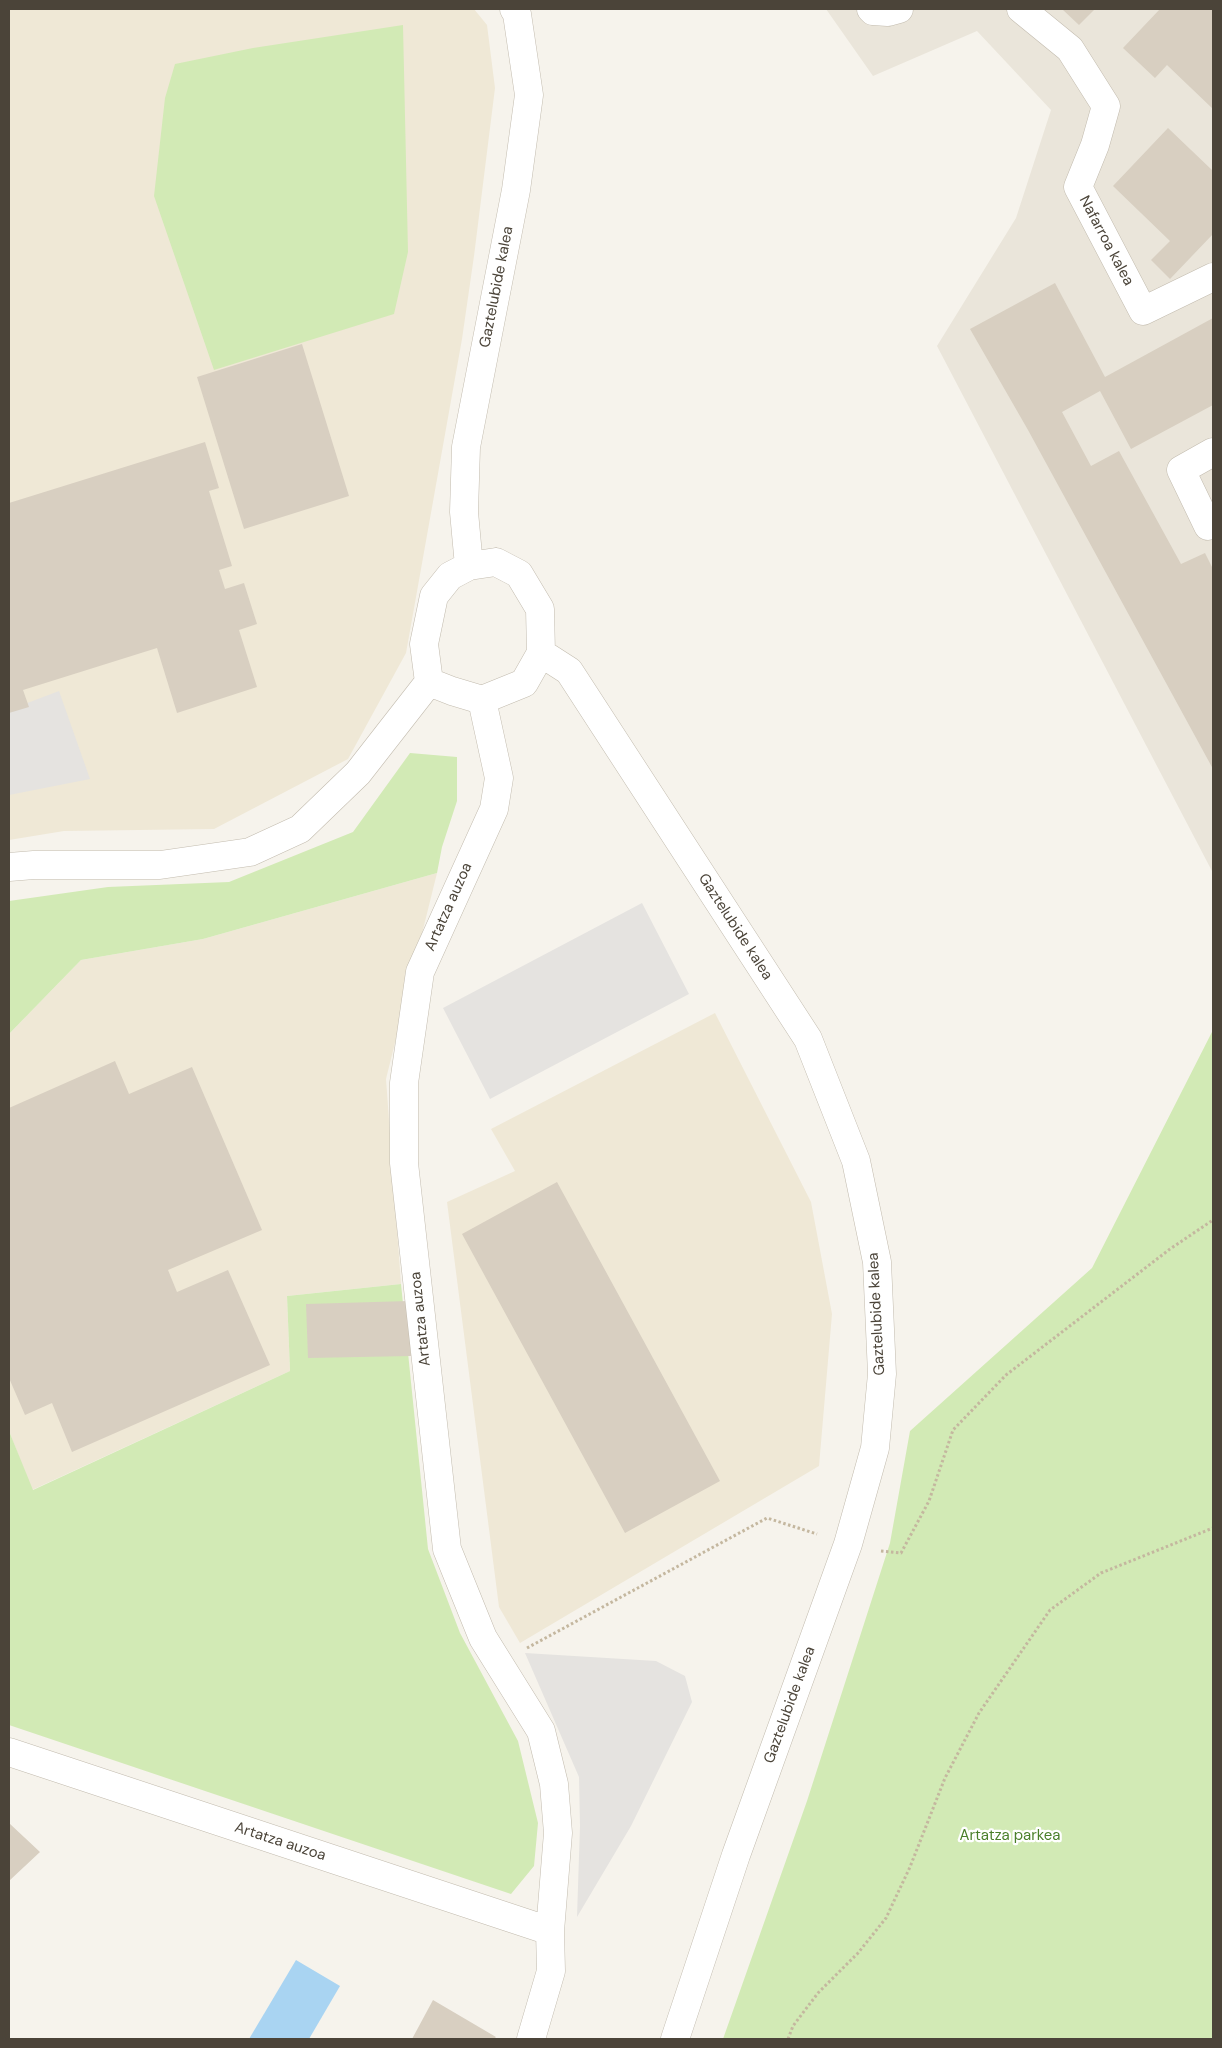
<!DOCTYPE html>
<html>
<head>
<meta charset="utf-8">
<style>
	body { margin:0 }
	#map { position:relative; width:1222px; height:2048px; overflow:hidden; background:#f6f3ec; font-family:"DM Sans",sans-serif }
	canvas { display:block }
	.frame { position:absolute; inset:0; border:10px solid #4b4439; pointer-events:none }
</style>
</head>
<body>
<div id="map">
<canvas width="1222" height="2048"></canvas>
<div class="frame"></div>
</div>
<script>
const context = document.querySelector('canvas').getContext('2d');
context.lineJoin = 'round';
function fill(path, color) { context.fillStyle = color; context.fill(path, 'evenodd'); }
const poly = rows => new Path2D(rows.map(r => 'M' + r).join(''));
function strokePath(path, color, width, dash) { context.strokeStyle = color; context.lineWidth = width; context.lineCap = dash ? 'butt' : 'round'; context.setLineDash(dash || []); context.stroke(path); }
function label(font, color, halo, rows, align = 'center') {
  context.font = font + ' "DM Sans",sans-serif'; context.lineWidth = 4.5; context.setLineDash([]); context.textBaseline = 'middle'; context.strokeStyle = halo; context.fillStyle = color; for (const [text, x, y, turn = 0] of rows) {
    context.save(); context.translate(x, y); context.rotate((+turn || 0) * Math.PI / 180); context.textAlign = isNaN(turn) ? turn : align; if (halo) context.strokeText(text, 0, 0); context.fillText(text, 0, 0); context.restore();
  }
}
const residential = poly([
	[826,9,1213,9,1213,873,937,346,1016,218,1051,110,977,31,873,76]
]);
const education = poly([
	[9,9,474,9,487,25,495,88,474,256,462,339,406,653,348,759,214,829,64,831,9,840],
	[437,873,386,1079,401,1284,287,1296,290,1371,32,1490,9,1431,9,1034,81,960,203,939],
	[715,1013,811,1202,832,1314,819,1466,520,1643,499,1607,447,1202,515,1171,491,1129]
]);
const green = poly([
	[403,25,408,252,394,314,214,370,154,196,165,98,175,64,253,48],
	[410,753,457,757,457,801,442,847,437,873,203,939,81,960,9,1034,9,901,108,887,229,882,353,832],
	[1213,1030,1213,2039,723,2039,807,1801,890,1543,910,1431,1092,1268],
	[401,1284,428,1549,460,1633,518,1741,538,1823,534,1866,511,1894,9,1725,9,1431,33,1490,290,1371,287,1296]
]);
const parking = poly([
	[59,691,90,779,9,795,9,710],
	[642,903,689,994,490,1099,443,1008],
	[525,1653,656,1661,685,1676,692,1702,631,1826,577,1917,580,1826,579,1777]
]);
const water = poly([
	[296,1960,340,1986,309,2039,249,2039]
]);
const building = poly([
	[1062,9,1095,9,1079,25],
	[1160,9,1213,9,1213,109,1167,65,1155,78,1123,48],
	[1168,128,1213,171,1213,234,1170,279,1151,260,1170,241,1113,186],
	[1055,283,1105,377,1213,318,1213,405,1131,449,1100,391,1062,412,1091,466,1119,451,1181,564,1205,553,1213,569,1213,769,1028,430,970,329],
	[302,344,349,496,244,529,197,377],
	[205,442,219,488,209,491,232,566,219,570,225,589,244,583,257,624,239,630,257,687,177,713,157,648,23,690,29,707,9,713,9,503],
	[115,1061,129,1094,192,1067,262,1230,168,1270,177,1292,228,1270,270,1365,72,1452,52,1403,25,1415,9,1378,9,1108],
	[557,1182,720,1481,625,1533,462,1234],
	[409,1301,411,1356,308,1358,306,1304],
	[9,1823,40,1852,9,1881],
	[433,2000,496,2037,494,2039,412,2039]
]);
const path = poly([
	[881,1551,901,1553,929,1501,953,1430,1006,1375,1170,1249,1213,1220],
	[527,1648,767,1518,817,1534],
	[788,2039,793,2026,818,1993,858,1953,886,1918,910,1867,945,1778,979,1713,1050,1610,1101,1573,1213,1528]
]);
const street = poly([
	[871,9,873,11,888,12,899,9],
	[1021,9,1070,49,1106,106,1095,145,1078,187,1143,311,1213,277],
	[1213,452,1181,470,1208,526,1213,523],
	[496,562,519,574,540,609,541,653,524,683,482,700,452,691,429,682,424,644,434,596,450,576,469,566,496,562],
	[469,566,464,512,466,447,516,190,529,95,517,14,514,9],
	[541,653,569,671,808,1039,856,1161,877,1262,882,1374,875,1448,848,1544,736,1855,675,2039],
	[482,700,499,778,494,809,420,972,404,1083,404,1163,447,1549,483,1638,541,1731,554,1784,558,1833,550,1931,551,1971,531,2039],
	[9,867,34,865,160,865,250,852,300,829,358,773,429,682],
	[9,1752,550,1931]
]);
const streetNames = [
	["Nafarroa kalea",1106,241,62],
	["Gaztelubide kalea",497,287,-79],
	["Artatza auzoa",449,907,-66],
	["Gaztelubide kalea",735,927,57],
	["Gaztelubide kalea",877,1314,-93],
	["Artatza auzoa",421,1319,-96],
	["Gaztelubide kalea",790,1705,-70],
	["Artatza auzoa",280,1842,18]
];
const parkNames = [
	["Artatza parkea",1010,1836]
];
fill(residential, '#eae5da');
fill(education, '#efe8d6');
fill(green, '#d2eab5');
fill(parking, '#e5e3e0');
fill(water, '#a9d4f2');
fill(building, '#d8cfc1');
strokePath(street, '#c2bbae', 29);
strokePath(path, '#c4b79f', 3, [2.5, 2.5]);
strokePath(street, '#fff', 28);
label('15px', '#4b4439', '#fff', streetNames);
label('15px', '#4a7f2a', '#fff', parkNames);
</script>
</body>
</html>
